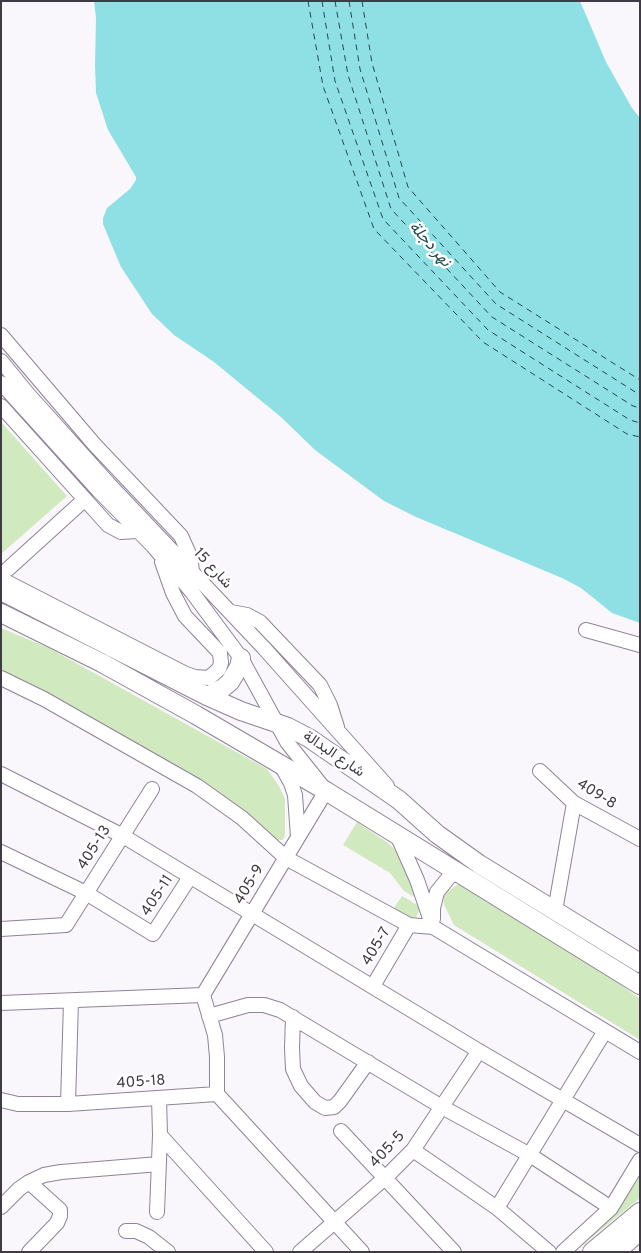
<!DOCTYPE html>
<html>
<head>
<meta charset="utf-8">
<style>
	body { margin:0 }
	#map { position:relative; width:641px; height:1253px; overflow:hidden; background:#faf7fc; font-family:Overpass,sans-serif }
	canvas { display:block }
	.frame { position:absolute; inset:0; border:2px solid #3f3a43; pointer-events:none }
</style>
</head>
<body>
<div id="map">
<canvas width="641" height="1253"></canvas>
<div class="frame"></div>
</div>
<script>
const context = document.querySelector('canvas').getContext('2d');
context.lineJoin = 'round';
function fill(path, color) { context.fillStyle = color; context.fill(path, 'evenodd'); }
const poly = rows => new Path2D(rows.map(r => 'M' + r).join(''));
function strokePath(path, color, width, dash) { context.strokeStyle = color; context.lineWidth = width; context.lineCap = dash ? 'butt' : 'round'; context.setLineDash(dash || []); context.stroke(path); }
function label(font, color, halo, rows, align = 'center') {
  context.font = font + ' Overpass,Vazirmatn,sans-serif'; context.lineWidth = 5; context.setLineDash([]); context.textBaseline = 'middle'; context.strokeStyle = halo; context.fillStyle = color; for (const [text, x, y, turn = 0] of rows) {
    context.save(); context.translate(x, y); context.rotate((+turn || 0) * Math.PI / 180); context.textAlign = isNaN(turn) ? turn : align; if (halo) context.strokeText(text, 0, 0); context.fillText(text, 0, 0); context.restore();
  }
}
const green = poly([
	[1,422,67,496,1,554],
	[1,628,49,648,267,769,279,786,285,799,285,834,283,840,277,840,49,694,1,670],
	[357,822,388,843,401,855,416,898,404,891,390,873,343,845],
	[460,883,597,967,640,999,640,1040,454,925,444,905,444,896,448,891],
	[402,896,421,907,416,917,407,919,392,911],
	[640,1169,640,1198,574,1252,572,1247]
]);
const water = poly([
	[94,1,580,1,606,62,632,108,640,118,640,623,612,613,581,588,562,578,416,517,384,501,315,450,282,418,214,362,174,335,152,314,121,267,103,224,103,218,107,208,130,189,136,180,136,177,108,130,96,93,95,65,96,18]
]);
const ferry = poly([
	[308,1,323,86,374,229,483,342,627,434,640,437],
	[322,1,335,81,383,219,488,330,630,420,640,423],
	[335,1,348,75,391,209,492,317,633,406,640,408],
	[349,1,360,69,399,198,496,304,640,395],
	[362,1,372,63,408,187,500,292,640,380]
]);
const minor = poly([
	[1,335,94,444,181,536,190,556,192,571,191,572],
	[1,361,28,394,108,483,263,647,387,786],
	[1,383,99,491,153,546,192,592,241,658,287,742,326,791,203,995],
	[1,406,108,525,121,532,137,531],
	[8,569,84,500],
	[1,579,186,674,195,677,209,678,219,669,221,663,220,653,185,616,173,593,162,562],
	[231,612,247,615,260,622,320,685,330,705,337,727],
	[586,630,640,645],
	[1,678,44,699,197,786,242,818,286,858,409,925,433,927,640,1052],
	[281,765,291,783,295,795,298,837],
	[540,771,574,803,640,839],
	[1,774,123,836,479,1051,640,1145],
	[398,837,417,880,433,927],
	[1,852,86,893,153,934,190,877],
	[555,911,574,803],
	[433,919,433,908,437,892,450,876,460,873],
	[1,929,66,925,152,789],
	[373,986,409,925],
	[203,995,215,1035,217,1057,217,1094,362,1252],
	[1,1003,203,995],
	[209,1016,248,1005,264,1005,280,1010,442,1107,530,1155,611,1208],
	[293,1017,292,1048,293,1069,301,1086,315,1102,325,1108,334,1107,340,1101,368,1062],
	[1,1100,18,1104,68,1104,217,1094],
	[68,1104,71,1001],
	[341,1131,454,1252],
	[160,1135,266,1252],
	[413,1150,497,1208,549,1252],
	[29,1182,60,1210,60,1216,57,1223,29,1252],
	[1,1207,19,1189,29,1182,44,1175,61,1172,159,1164],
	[497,1208,605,1031],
	[157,1212,160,1135,159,1098],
	[126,1231,136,1231,149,1237,168,1252],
	[300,1252,385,1178,413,1150,479,1051],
	[563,1252,611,1208,640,1160]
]);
const major = poly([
	[1,591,207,696,241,711,288,727,309,738,399,800,437,834,479,864,640,963],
	[1,613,102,663,196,715,326,791,640,985],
	[207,696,223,688,230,682,239,667,241,658],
	[592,1252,640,1212],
	[616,1252,640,1231]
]);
const streetNames = [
	["شارع 15",212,569,47],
	["شارع البدالة",333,755,34],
	["409-8",596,795,32],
	["405-13",95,848,-58],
	["405-9",250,885,-59],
	["405-11",158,896,-57],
	["405-7",377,947,-59],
	["405-18",141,1083,-4],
	["405-5",388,1150,-47]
];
const waterNames = [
	["نهر دجلة",429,245,49]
];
fill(green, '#d0e9be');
fill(water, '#8fe0e4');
strokePath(ferry, '#22494b', 1, [6, 5]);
strokePath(minor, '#8f8397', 16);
strokePath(major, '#8f8397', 20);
strokePath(minor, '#fff', 14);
strokePath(major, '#fff', 18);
label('15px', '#3f3a43', '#fff', streetNames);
label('italic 16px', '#22494b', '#fff', waterNames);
</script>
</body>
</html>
